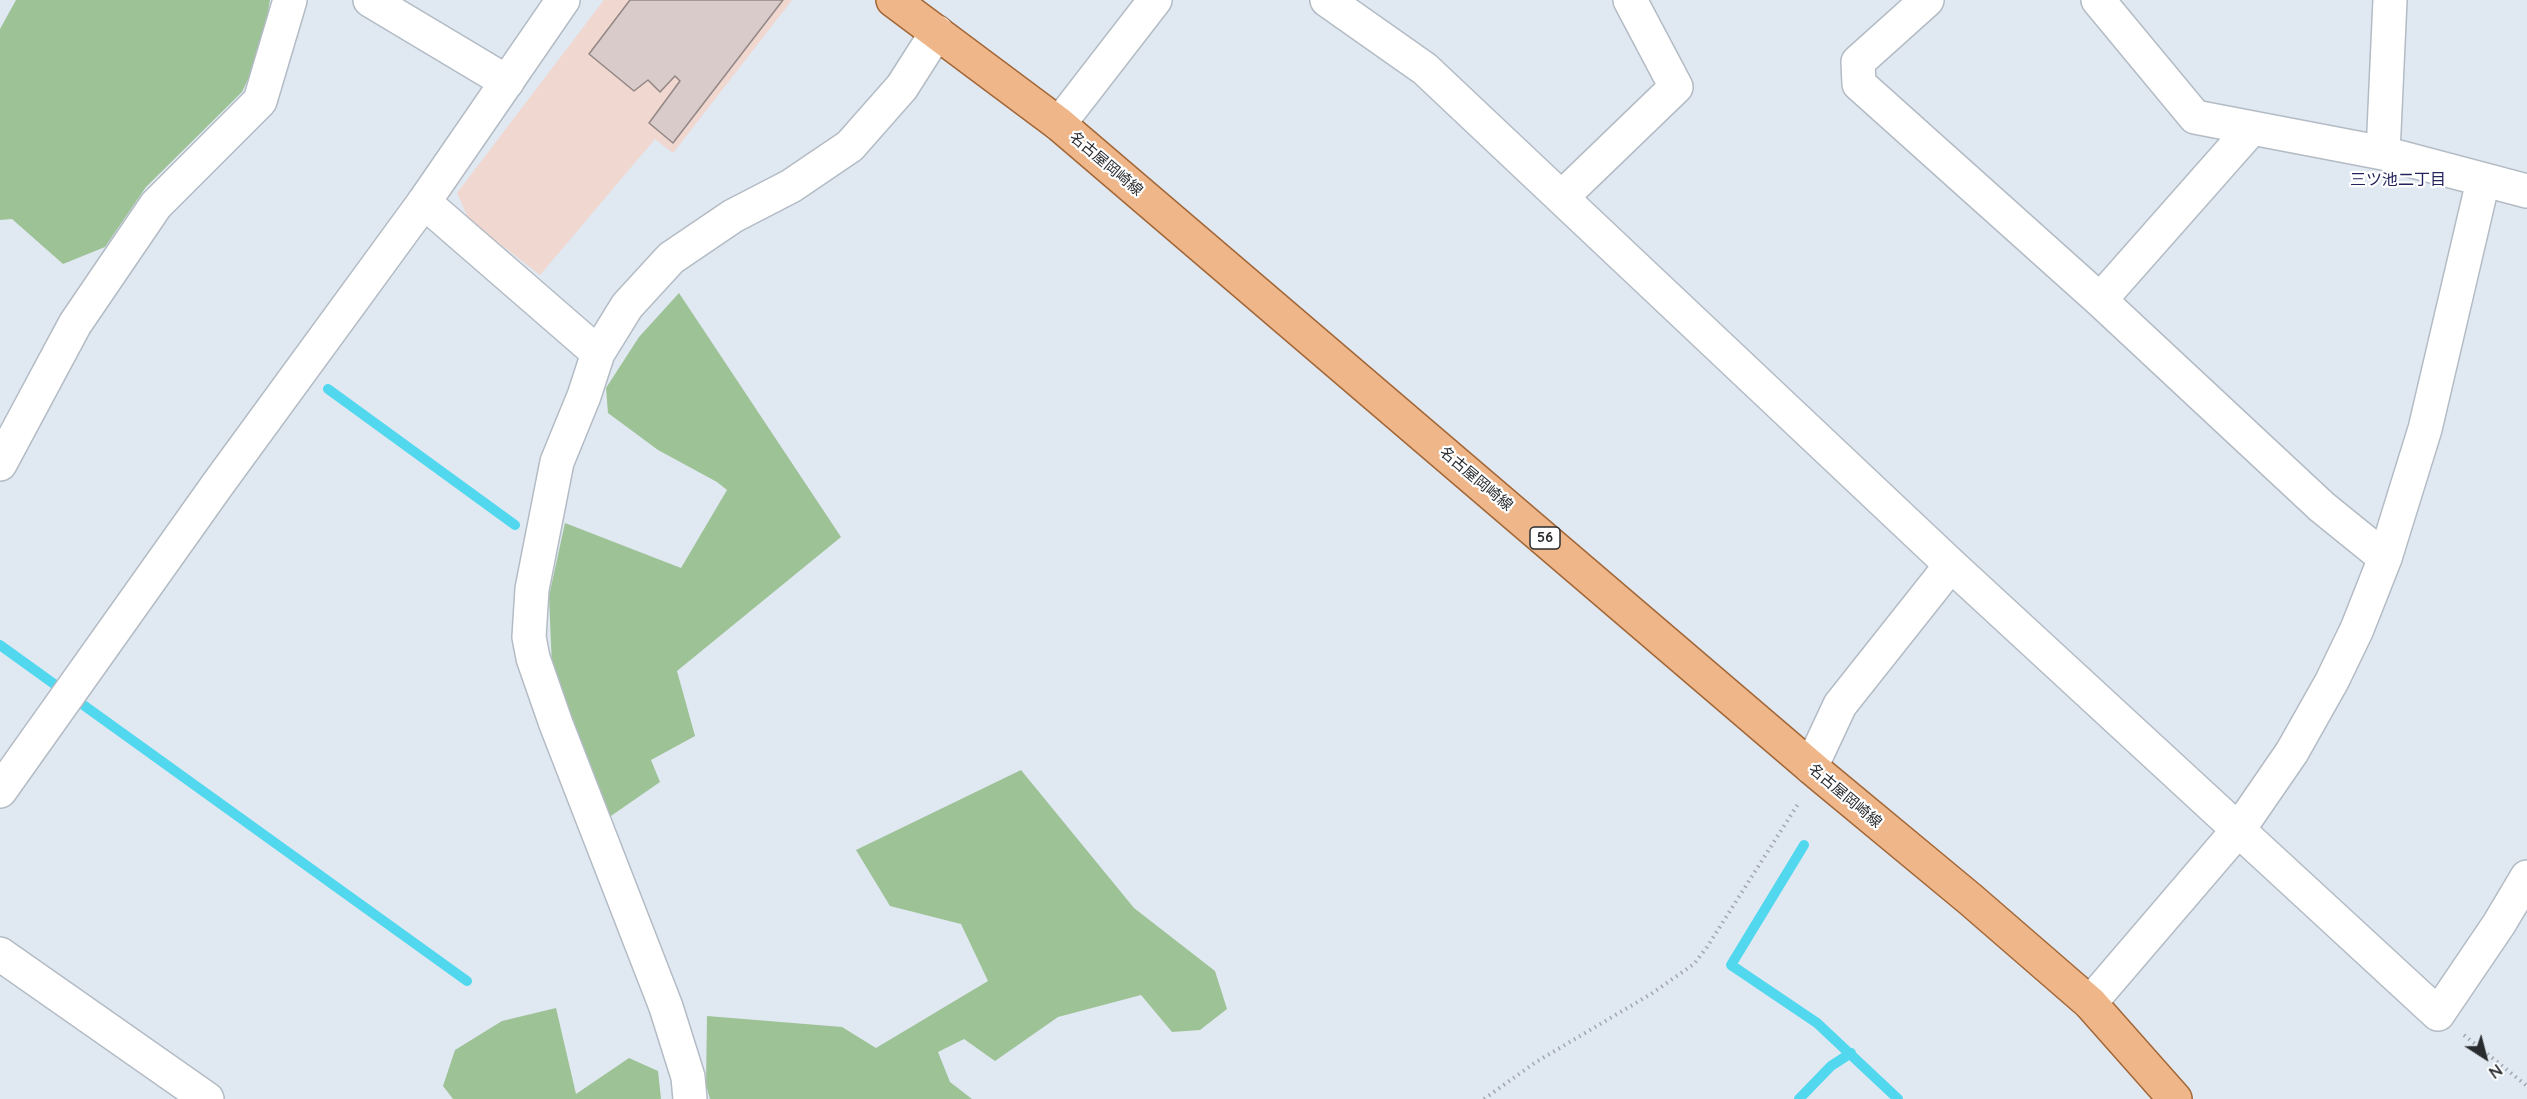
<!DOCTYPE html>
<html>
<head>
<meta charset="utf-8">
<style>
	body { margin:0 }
	#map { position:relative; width:2527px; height:1099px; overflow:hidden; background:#e0e8f1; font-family:Quicksand,sans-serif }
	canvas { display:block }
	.north { position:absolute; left:2455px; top:1027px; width:60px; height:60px; -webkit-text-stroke:4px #fff; paint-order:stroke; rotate:144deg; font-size:16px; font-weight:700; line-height:24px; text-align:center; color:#292c2f }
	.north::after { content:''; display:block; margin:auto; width:21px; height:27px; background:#292c2f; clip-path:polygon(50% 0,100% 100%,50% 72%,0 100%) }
</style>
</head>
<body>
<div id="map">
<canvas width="2527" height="1099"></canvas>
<div class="north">N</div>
</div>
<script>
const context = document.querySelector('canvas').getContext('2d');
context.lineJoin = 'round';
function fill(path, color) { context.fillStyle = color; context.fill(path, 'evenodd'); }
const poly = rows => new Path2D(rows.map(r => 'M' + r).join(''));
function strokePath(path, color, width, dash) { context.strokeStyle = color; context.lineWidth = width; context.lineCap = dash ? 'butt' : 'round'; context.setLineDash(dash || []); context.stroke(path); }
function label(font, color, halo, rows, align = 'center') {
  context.font = font + ' Quicksand,"Noto Sans JP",sans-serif'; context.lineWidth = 4.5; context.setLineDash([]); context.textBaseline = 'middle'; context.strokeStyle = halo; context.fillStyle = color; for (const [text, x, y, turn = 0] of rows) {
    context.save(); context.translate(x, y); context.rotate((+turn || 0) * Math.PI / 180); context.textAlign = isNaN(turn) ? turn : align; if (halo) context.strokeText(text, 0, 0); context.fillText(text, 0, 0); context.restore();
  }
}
const commercial = poly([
	[604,0,792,0,673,153,655,139,540,275,469,220,457,193]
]);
const green = poly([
	[16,0,270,0,261,52,242,92,146,187,105,247,63,264,12,219,0,220,0,29],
	[679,293,841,537,677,671,695,736,651,760,660,782,608,818,552,668,549,596,565,523,681,568,727,490,717,482,658,450,608,413,606,388,639,337],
	[1021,770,1134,908,1215,971,1227,1009,1200,1030,1172,1032,1141,995,1058,1017,995,1061,964,1039,938,1052,950,1082,972,1099,710,1099,706,1085,707,1016,842,1027,876,1048,988,981,961,924,890,906,856,850],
	[556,1008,576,1094,629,1058,658,1071,661,1099,453,1099,443,1086,455,1050,502,1021]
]);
const stream = poly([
	[328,389,515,525],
	[0,645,467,981],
	[1804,845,1731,965,1817,1023,1898,1099],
	[1799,1099,1831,1066,1851,1053]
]);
const building = poly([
	[630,0,783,0,673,143,649,123,680,81,675,76,660,92,648,80,634,91,589,54,630,0]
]);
const path = poly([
	[2464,1035,2527,1086],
	[1484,1099,1536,1062,1651,994,1694,964,1707,947,1798,804]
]);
const minor = poly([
	[370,0,507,82],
	[1327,0,1425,69,1951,565,2438,1014,2499,924,2527,877],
	[1927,0,1858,62,1859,84,2100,300,2322,507,2385,558],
	[2098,0,2195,117,2383,153,2527,191],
	[1059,124,1155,0],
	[2383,153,2390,0],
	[1562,197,1676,87,1630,0],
	[424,202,598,353],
	[2100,300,2251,129],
	[0,464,75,324,156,205,260,101,290,0],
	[1811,767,1840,705,1951,565],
	[0,954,207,1099],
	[2090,1003,2239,829,2292,752,2332,681,2357,629,2385,558,2425,429,2483,181],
	[690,1099,688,1077,666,1007,556,724,533,658,529,637,532,589,557,462,584,396,598,353,627,306,671,258,733,216,791,186,850,146,902,87,937,32]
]);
const tertiary = poly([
	[0,791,218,484,424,202,563,0]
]);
const primary = poly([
	[893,0,1059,124,1818,773,1970,899,2090,1003,2175,1099]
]);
const shields = [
	[1545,538,30]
];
const shieldNames = [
	["56",1545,538]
];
const streetNames = [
	["名古屋岡崎線",1106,164,40],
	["名古屋岡崎線",1476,479,40],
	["名古屋岡崎線",1845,796,40]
];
const neighbourhoodNames = [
	["三ツ池二丁目",2398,180]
];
fill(commercial, '#f0d7cf');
fill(green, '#9dc296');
strokePath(stream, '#51d8ee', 10);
fill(building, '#d8cbca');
strokePath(building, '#938786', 1.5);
strokePath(minor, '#b3bbc4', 36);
strokePath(tertiary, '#b3bbc4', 36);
strokePath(primary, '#a36737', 36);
strokePath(path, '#a1a7ae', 4, [1.5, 4.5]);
strokePath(minor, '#fff', 33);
strokePath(tertiary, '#fff', 33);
strokePath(primary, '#efb789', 33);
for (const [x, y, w] of shields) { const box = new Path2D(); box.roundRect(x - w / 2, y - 11, w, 22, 4.5); context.fillStyle = '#fff'; context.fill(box); strokePath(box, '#292c2f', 1.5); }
label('bold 14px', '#292c2f', null, shieldNames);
label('15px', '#292c2f', '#fff', streetNames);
label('16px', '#23235d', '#fff', neighbourhoodNames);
</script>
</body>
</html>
